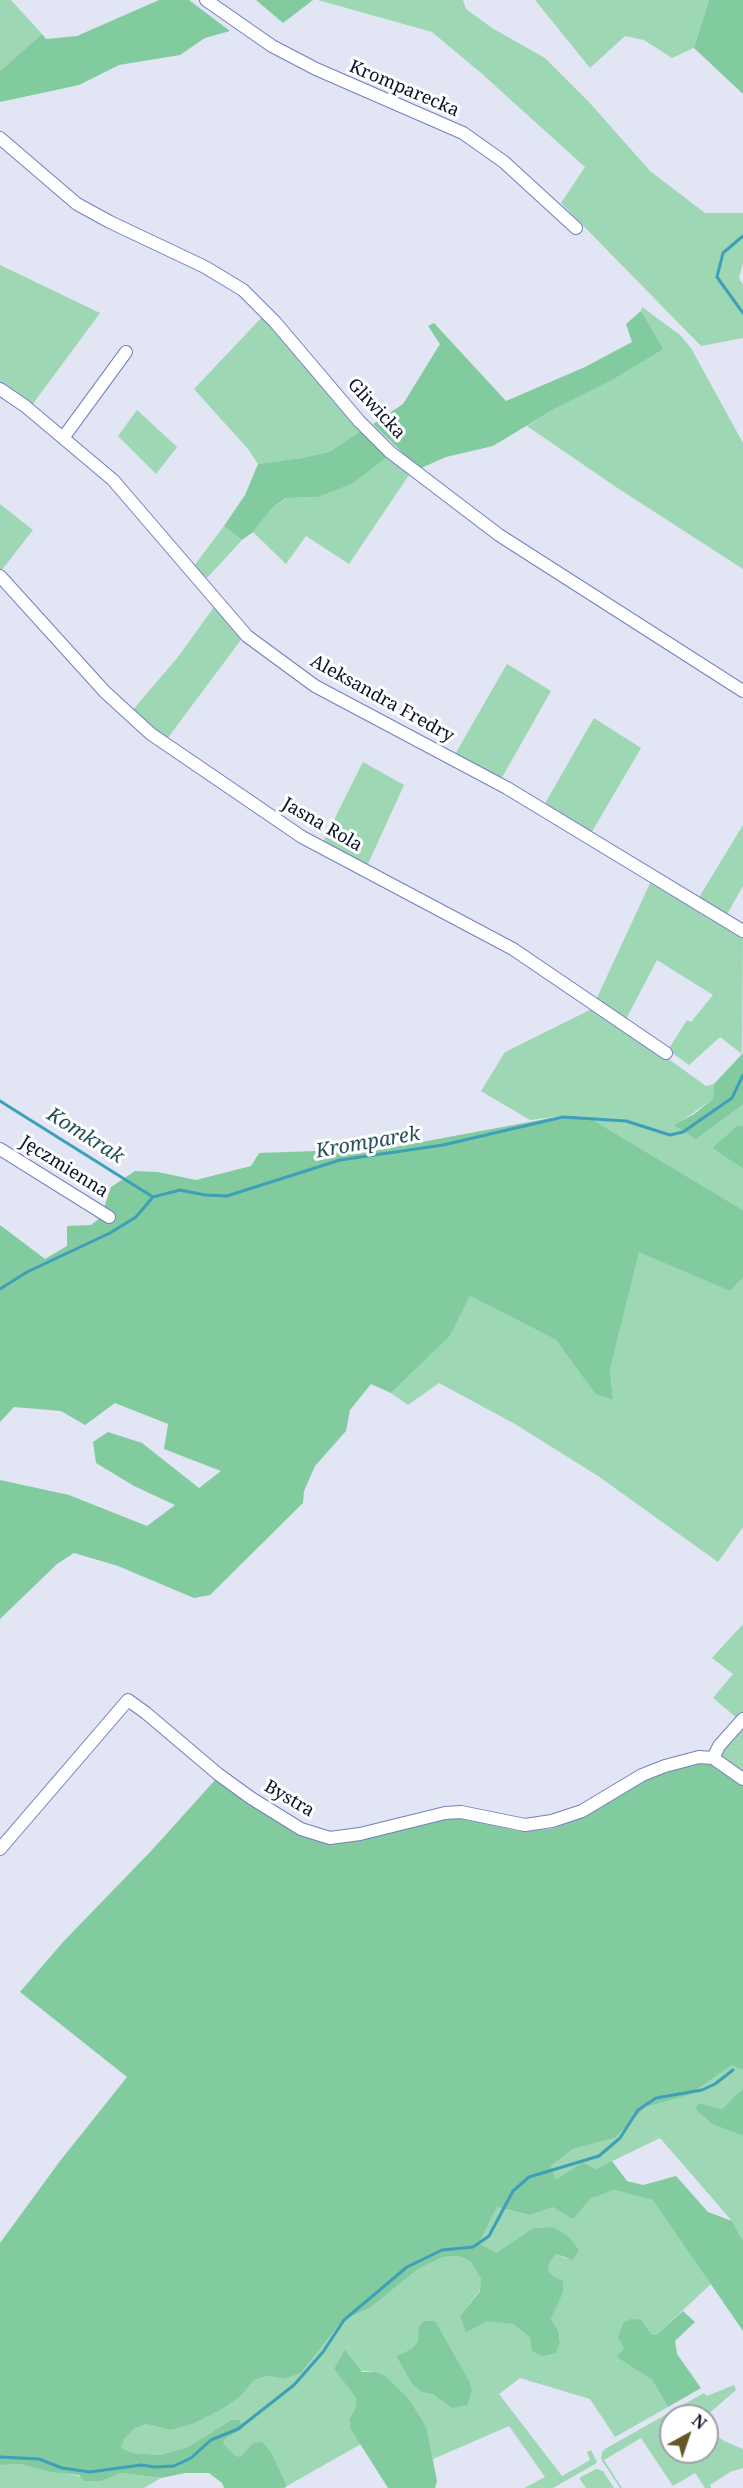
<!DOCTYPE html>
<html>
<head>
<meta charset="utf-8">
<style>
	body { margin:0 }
	#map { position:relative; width:743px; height:2488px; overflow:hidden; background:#e2e5f4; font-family:"Noto Serif",serif }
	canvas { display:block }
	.north { position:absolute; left:659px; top:2404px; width:60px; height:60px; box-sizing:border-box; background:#fff; border:2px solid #9fa0aa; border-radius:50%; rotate:40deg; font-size:16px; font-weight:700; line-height:24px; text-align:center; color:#0e112a }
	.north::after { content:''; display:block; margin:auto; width:21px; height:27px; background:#645825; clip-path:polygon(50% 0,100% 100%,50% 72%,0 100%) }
</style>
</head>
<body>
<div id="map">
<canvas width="743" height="2488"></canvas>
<div class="north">N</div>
</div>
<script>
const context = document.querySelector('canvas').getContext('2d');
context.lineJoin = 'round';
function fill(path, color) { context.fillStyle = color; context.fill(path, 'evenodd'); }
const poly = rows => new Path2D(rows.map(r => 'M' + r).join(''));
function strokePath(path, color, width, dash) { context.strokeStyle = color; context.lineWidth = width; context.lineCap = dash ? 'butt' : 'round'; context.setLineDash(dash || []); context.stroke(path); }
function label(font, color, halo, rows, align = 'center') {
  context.font = font + ' "Noto Serif",serif'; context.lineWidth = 6; context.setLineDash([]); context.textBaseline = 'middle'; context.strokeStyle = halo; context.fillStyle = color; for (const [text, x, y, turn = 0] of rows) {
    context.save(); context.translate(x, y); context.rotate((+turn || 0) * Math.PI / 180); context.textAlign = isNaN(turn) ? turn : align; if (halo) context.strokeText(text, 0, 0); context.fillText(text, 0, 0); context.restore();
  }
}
const green = poly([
	[0,0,11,0,42,34,0,71],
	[318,0,463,0,466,9,492,28,545,58,589,102,650,171,705,213,743,213,743,263,739,278,743,285,743,338,701,346,561,203,585,167,481,73,432,32],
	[535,0,709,0,694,48,672,58,644,40,625,36,590,68],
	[0,265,100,313,32,405,0,383],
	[642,307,680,335,691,348,743,443,743,569,616,487,527,426,556,408,614,379,662,349,641,311],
	[264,315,362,430,329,452,302,458,258,464,248,449,194,389],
	[137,410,177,447,156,474,118,436],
	[388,456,411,472,349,564,306,536,286,564,253,532,272,508,287,498,318,497],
	[0,504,33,530,1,571,0,570],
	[224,526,242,540,206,579,194,566],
	[214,607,243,637,167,739,132,711,178,657],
	[507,664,551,691,500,781,454,756],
	[594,718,641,748,590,835,543,807],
	[363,762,404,785,367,866,323,842],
	[743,825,743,886,726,916,698,899],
	[651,881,743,934,742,1054,720,1037,689,1065,668,1050,687,1020,691,1022,713,995,657,960,625,1021,596,1000],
	[596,1007,706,1086,714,1084,713,1099,674,1126,743,1104,743,1126,737,1126,712,1148,743,1169,743,1210,588,1117,562,1116,530,1120,481,1091,505,1052],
	[639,1251,730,1291,743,1278,743,1527,718,1562,598,1476,515,1424,439,1383,408,1405,391,1393,450,1336,470,1296,556,1340,595,1394,613,1400,610,1370],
	[743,1624,743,1713,738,1719,713,1698,733,1674,712,1658],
	[743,1723,743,1777,720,1757,721,1749],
	[733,2064,743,2070,743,2088,722,2109,699,2103,714,2125,743,2136,743,2241,732,2221,660,2138,596,2169,583,2162,556,2179,551,2166,573,2149,615,2138,646,2107,689,2095],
	[614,2190,654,2200,711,2284,656,2335,651,2334,624,2348,618,2357,652,2380,668,2407,615,2437,590,2399,520,2378,499,2394,562,2476,590,2460,587,2452,591,2450,597,2462,595,2464,553,2488,524,2488,545,2477,509,2426,433,2459,427,2429,420,2416,408,2398,376,2372,334,2369,356,2398,356,2407,349,2419,350,2428,361,2444,287,2486,271,2452,253,2443,240,2457,234,2456,223,2443,225,2439,244,2428,231,2420,188,2447,160,2455,132,2453,121,2449,123,2439,134,2429,146,2424,170,2430,224,2408,241,2396,254,2380,267,2376,285,2379,301,2373,343,2320,370,2308,418,2269,443,2257,458,2256,470,2261,481,2279,480,2290,460,2316,513,2324,556,2353,560,2343,559,2332,551,2319,556,2306,554,2277,548,2270,550,2262,556,2254,567,2259,567,2235,552,2227,533,2228,496,2253,479,2243,497,2207,530,2215,553,2207,590,2199],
	[435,2321,449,2347,452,2408,432,2394,421,2392,412,2384,396,2356,411,2349],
	[734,2385,736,2390,706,2416,671,2416,671,2452,707,2452,707,2423,710,2431,724,2441,743,2449,743,2468,730,2472,710,2485,711,2488,705,2488,695,2473,673,2486,641,2438,604,2460,622,2488,620,2488,601,2459,602,2452,605,2449,704,2393,707,2396],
	[20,2464,102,2481,121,2473,161,2478,144,2488,0,2488,0,2465],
	[596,2469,603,2471,614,2488,586,2488,579,2478]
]);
const forest = poly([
	[159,0,189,0,230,31,205,38,180,55,119,65,79,85,0,102,0,71,42,34,46,39,77,36],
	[256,0,313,0,283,23],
	[709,0,743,0,743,94,694,48],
	[641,311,663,349,614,379,556,408,493,446,446,457,419,469,373,424,403,404,440,344,428,326,434,323,506,401,585,367,632,342,626,324],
	[362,430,388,456,353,483,318,497,286,498,272,508,253,532,242,540,224,526,245,495,258,464,302,458,329,452],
	[743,1053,743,1104,696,1139,674,1125,694,1114,713,1099,714,1084],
	[562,1116,588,1117,743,1210,743,1278,730,1291,639,1252,610,1370,613,1400,595,1394,556,1340,470,1296,450,1336,391,1393,371,1384,350,1410,346,1431,315,1466,304,1491,303,1503,210,1595,194,1598,118,1566,74,1553,57,1564,0,1619,0,1480,69,1495,147,1526,175,1505,134,1486,96,1463,93,1442,108,1432,142,1443,199,1488,221,1471,164,1449,168,1424,115,1403,85,1425,61,1411,14,1407,0,1422,0,1225,45,1259,67,1246,67,1226,91,1225,101,1217,111,1187,135,1171,158,1172,196,1180,251,1166,259,1153,316,1151,357,1154],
	[737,1126,743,1126,743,1169,712,1148],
	[712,1761,743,1782,743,2070,732,2065,689,2095,646,2107,615,2138,573,2149,551,2166,556,2179,583,2162,596,2169,612,2161,627,2181,643,2185,676,2176,708,2212,732,2221,743,2241,743,2331,653,2200,614,2190,590,2199,573,2219,553,2207,530,2215,497,2207,479,2243,496,2253,533,2228,553,2227,567,2235,579,2250,573,2260,556,2254,550,2262,548,2270,554,2277,563,2281,563,2292,551,2319,559,2332,560,2343,556,2353,542,2356,532,2351,530,2337,513,2324,487,2321,466,2332,460,2316,480,2291,481,2279,470,2261,458,2256,443,2257,418,2269,370,2308,343,2320,301,2373,285,2379,267,2376,254,2380,241,2396,224,2408,194,2423,170,2430,146,2424,134,2429,124,2439,121,2448,132,2453,160,2455,188,2447,231,2420,239,2420,244,2428,225,2439,223,2443,234,2455,240,2457,253,2443,262,2442,271,2452,287,2486,284,2488,224,2488,222,2483,209,2473,185,2473,161,2478,121,2473,102,2481,84,2481,79,2475,52,2472,20,2464,0,2465,0,2243,60,2161,127,2077,20,1992,63,1942,152,1850,216,1779,330,1843,352,1841,446,1817,477,1821,518,1831,551,1829,587,1816,626,1787,667,1770],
	[743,2088,743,2136,714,2125,695,2109,699,2103,722,2109],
	[683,2311,695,2322,675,2341,677,2354,701,2388,668,2407,652,2380,617,2357,624,2348,618,2337,624,2322,631,2319,641,2320,651,2334,656,2335],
	[424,2321,435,2321,469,2381,472,2391,467,2405,452,2408,432,2394,421,2392,412,2384,396,2356,411,2349,418,2341,419,2327],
	[345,2350,362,2372,376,2372,385,2376,408,2398,420,2416,427,2429,437,2481,435,2488,388,2488,350,2428,349,2419,356,2407,356,2398,334,2369]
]);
const stream = poly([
	[743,236,723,253,717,277,743,313],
	[0,1101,153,1197],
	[0,1289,27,1272,110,1233,136,1217,153,1197,180,1190,205,1195,227,1196,340,1160,443,1145,563,1117,626,1121,670,1135,683,1132,732,1098,743,1075],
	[0,2457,39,2459,62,2468,90,2472,141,2465,155,2467,174,2466,191,2458,211,2440,238,2429,294,2385,323,2352,344,2320,407,2267,442,2250,473,2247,489,2236,513,2191,529,2177,599,2156,620,2138,638,2110,656,2098,702,2090,715,2084,733,2070]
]);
const minor = poly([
	[206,0,272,46,316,69,463,133,504,162,576,228],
	[0,138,77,204,110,222,205,267,243,290,275,322,359,421,390,452,499,535,743,691],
	[0,389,25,406,113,480,247,636,315,686,507,788,743,931],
	[63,438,126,352],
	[0,576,105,692,151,734,302,837,513,949,666,1053],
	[0,1149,109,1217],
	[713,1758,719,1746,743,1719],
	[0,1849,128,1700,146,1713,218,1774,251,1798,301,1829,330,1838,360,1834,445,1813,461,1812,525,1825,552,1821,582,1811,642,1775,665,1766,699,1757,713,1758,743,1779]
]);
const streetNames = [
	["Kromparecka",404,89,23],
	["Gliwicka",376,409,47],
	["Aleksandra Fredry",382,699,29],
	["Jasna Rola",322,825,30],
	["Jęczmienna",64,1167,32],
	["Bystra",289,1799,30]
];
const waterNames = [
	["Komkrak",85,1136,32],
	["Kromparek",368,1143,-10]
];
fill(green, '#9dd7b3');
fill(forest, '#82cb9f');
strokePath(stream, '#3da0b8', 3);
strokePath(minor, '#757ec1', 14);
strokePath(minor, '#fff', 12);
label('18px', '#0e112a', '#fff', streetNames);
label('italic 20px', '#25505b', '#fff', waterNames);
</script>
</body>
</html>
